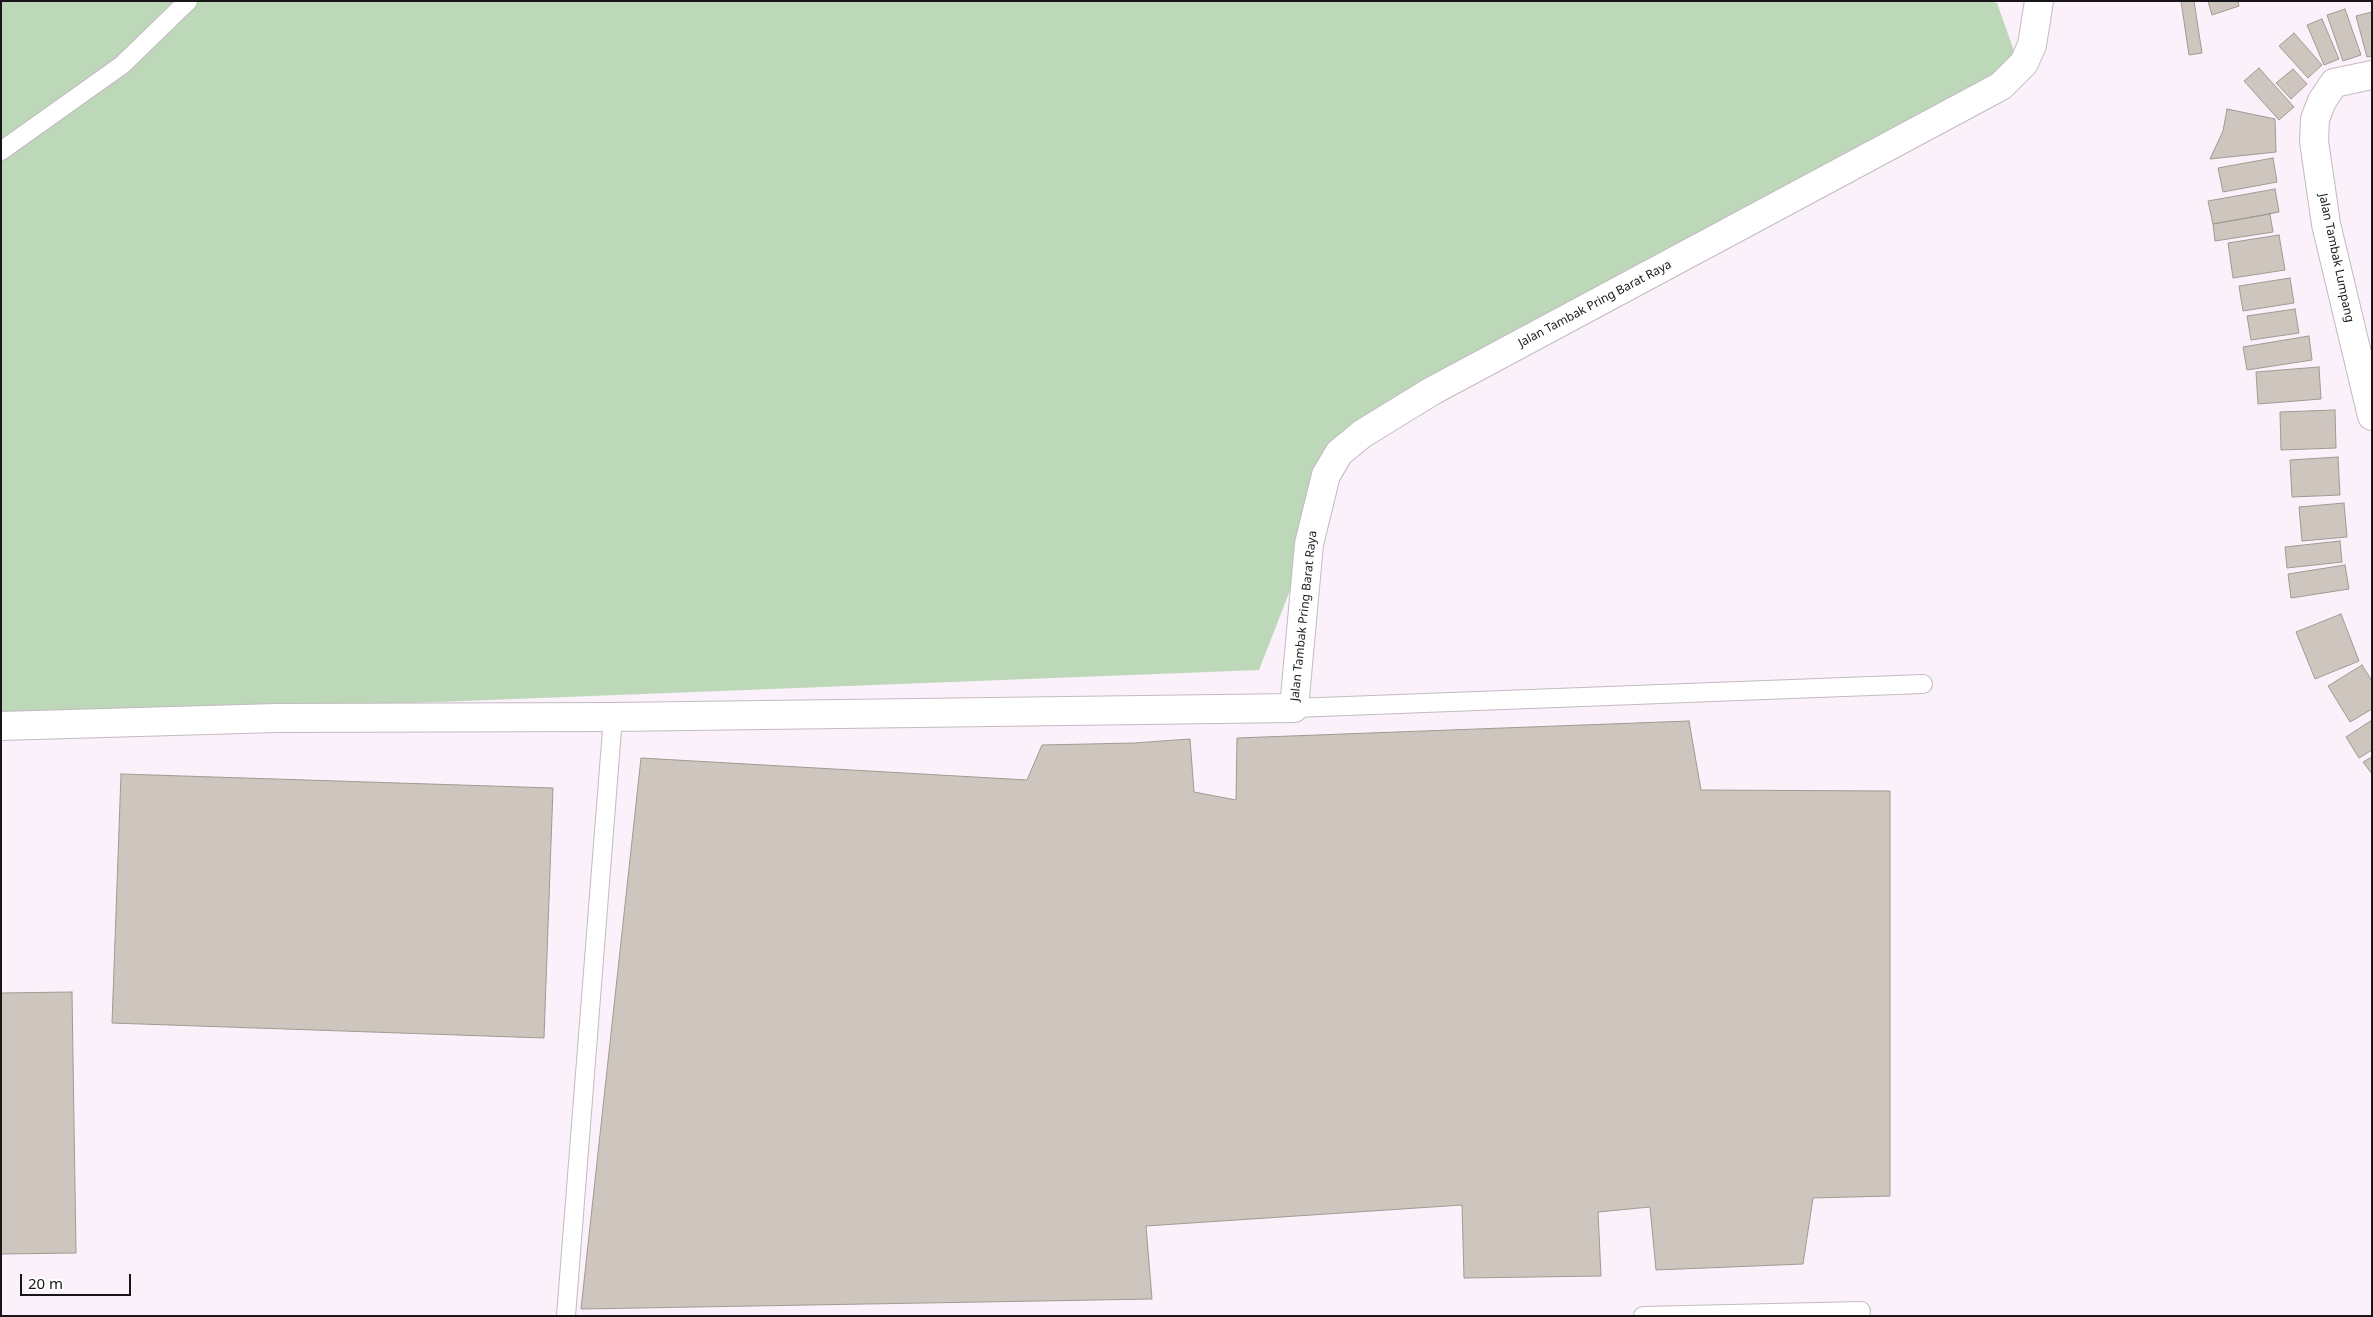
<!DOCTYPE html>
<html>
<head>
<meta charset="utf-8">
<style>
	body { margin:0 }
	#map { position:relative; width:2373px; height:1317px; overflow:hidden; background:#faf1fa; font-family:"Noto Sans",sans-serif }
	canvas { display:block }
	.frame { position:absolute; inset:0; border:2px solid #191619; pointer-events:none }
	.scale { position:absolute; left:20px; top:1274px; width:111px; height:22px; box-sizing:border-box; border:2px solid #191619; border-top:0; padding-left:6px; font-size:15px; line-height:18px; white-space:nowrap; color:#191619; -webkit-text-stroke:4px #fff; paint-order:stroke }
</style>
</head>
<body>
<div id="map">
<canvas width="2373" height="1317"></canvas>
<div class="frame"></div>
<div class="scale">20 m</div>
</div>
<script>
const context = document.querySelector('canvas').getContext('2d');
context.lineJoin = 'round';
function fill(path, color) { context.fillStyle = color; context.fill(path, 'evenodd'); }
const poly = rows => new Path2D(rows.map(r => 'M' + r).join(''));
function strokePath(path, color, width, dash) { context.strokeStyle = color; context.lineWidth = width; context.lineCap = dash ? 'butt' : 'round'; context.setLineDash(dash || []); context.stroke(path); }
function label(font, color, halo, rows, align = 'center') {
  context.font = font + ' "Noto Sans",sans-serif'; context.lineWidth = 5; context.setLineDash([]); context.textBaseline = 'middle'; context.strokeStyle = halo; context.fillStyle = color; for (const [text, x, y, turn = 0] of rows) {
    context.save(); context.translate(x, y); context.rotate((+turn || 0) * Math.PI / 180); context.textAlign = isNaN(turn) ? turn : align; if (halo) context.strokeText(text, 0, 0); context.fillText(text, 0, 0); context.restore();
  }
}
const green = poly([
	[1,1,1991,1,1997,3,2025,82,1354,426,1259,670,1,719]
]);
const building = poly([
	[2181,1,2194,1,2202,53,2189,55,2181,1],
	[2208,1,2238,1,2239,6,2212,15,2208,1],
	[2345,9,2361,55,2343,61,2327,15,2345,9],
	[2372,12,2372,56,2367,57,2356,16,2372,12],
	[2322,19,2339,59,2324,65,2307,25,2322,19],
	[2294,33,2322,65,2308,78,2279,46,2294,33],
	[2259,68,2294,107,2279,120,2244,81,2259,68],
	[2293,69,2307,84,2291,99,2276,83,2293,69],
	[2227,109,2275,119,2276,152,2210,159,2223,131,2227,109],
	[2273,158,2277,182,2223,192,2218,168,2273,158],
	[2275,189,2279,212,2213,224,2208,201,2275,189],
	[2270,214,2273,232,2215,241,2213,224,2270,214],
	[2279,235,2285,270,2233,278,2228,243,2279,235],
	[2290,278,2294,303,2243,311,2239,286,2290,278],
	[2295,309,2299,333,2251,340,2247,316,2295,309],
	[2309,336,2312,360,2247,370,2243,347,2309,336],
	[2319,367,2321,399,2258,404,2256,372,2319,367],
	[2335,410,2336,448,2281,450,2280,412,2335,410],
	[2338,457,2340,495,2292,497,2290,460,2338,457],
	[2344,503,2347,537,2302,541,2299,507,2344,503],
	[2340,541,2342,562,2287,568,2285,547,2340,541],
	[2345,565,2349,589,2291,598,2288,574,2345,565],
	[2341,614,2359,661,2315,679,2296,632,2341,614],
	[2362,665,2372,681,2372,709,2350,722,2328,686,2362,665],
	[2372,720,2372,750,2359,758,2346,737,2372,720],
	[1689,721,1701,790,1890,791,1890,1196,1813,1198,1803,1264,1656,1270,1650,1207,1598,1212,1601,1276,1464,1278,1462,1205,1146,1226,1152,1299,581,1309,641,758,1027,780,1042,745,1134,743,1190,739,1194,792,1236,800,1237,738,1689,721],
	[2372,757,2372,774,2363,762,2372,757],
	[121,774,553,788,544,1038,112,1023,121,774],
	[72,992,76,1253,1,1254,1,993,72,992]
]);
const lane = poly([
	[1,151,122,65,188,1],
	[1294,708,1923,684],
	[566,1316,613,717],
	[1643,1316,1861,1311]
]);
const street = poly([
	[2372,75,2334,83,2322,101,2315,119,2314,141,2326,224,2372,416],
	[1,726,277,718,613,717,1294,708,1309,544,1326,475,1339,453,1362,434,1432,391,2001,86,2024,63,2032,45,2039,1]
]);
const streetNames = [
	["Jalan Tambak Lumpang",2336,258,78],
	["Jalan Tambak Pring Barat Raya",1595,304,-28],
	["Jalan Tambak Pring Barat Raya",1304,616,-84]
];
fill(green, '#bdd8b8');
fill(building, '#cec6be');
strokePath(building, '#a19a92', 1);
strokePath(lane, '#c3bac2', 20);
strokePath(street, '#c3bac2', 30);
strokePath(lane, '#fff', 18);
strokePath(street, '#fff', 28);
label('12px', '#191619', '#fff', streetNames);
</script>
</body>
</html>
